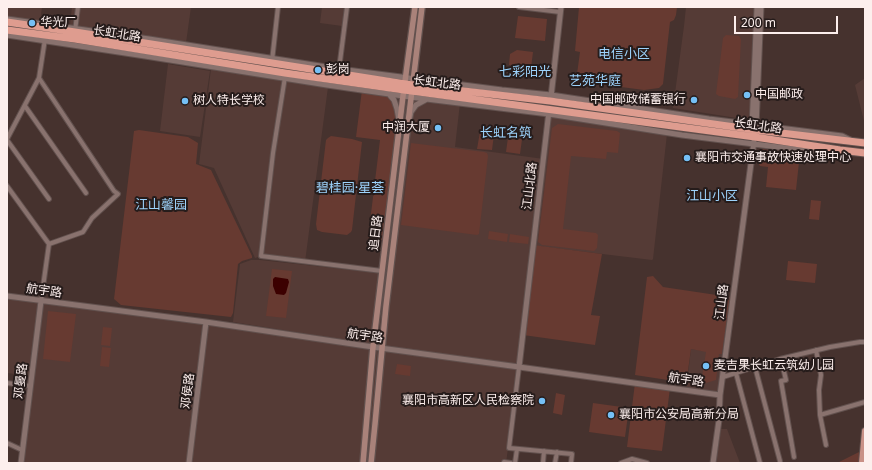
<!DOCTYPE html>
<html>
<head>
<meta charset="utf-8">
<style>
	body { margin:0 }
	#map { position:relative; width:872px; height:470px; overflow:hidden; background:#46322e; font-family:"Noto Sans",sans-serif }
	canvas { display:block }
	.frame { position:absolute; inset:0; border:8px solid #fdefed; pointer-events:none }
	.scale { position:absolute; left:734px; top:16px; width:104px; height:18px; box-sizing:border-box; border:2px solid #fdefed; border-top:0; padding-left:5px; font-size:12px; line-height:14px; white-space:nowrap; color:#fdefed; -webkit-text-stroke:3px #261c1b; paint-order:stroke }
</style>
</head>
<body>
<div id="map">
<canvas width="872" height="470"></canvas>
<div class="frame"></div>
<div class="scale">200 m</div>
</div>
<script>
const context = document.querySelector('canvas').getContext('2d');
context.lineJoin = 'round';
function fill(path, color) { context.fillStyle = color; context.fill(path, 'evenodd'); }
const poly = rows => new Path2D(rows.map(r => 'M' + r).join(''));
function strokePath(path, color, width, dash) { context.strokeStyle = color; context.lineWidth = width; context.lineCap = dash ? 'butt' : 'round'; context.setLineDash(dash || []); context.stroke(path); }
function label(font, color, halo, rows, align = 'center') {
  context.font = font + ' "Noto Sans","Noto Sans SC",sans-serif'; context.lineWidth = 4; context.setLineDash([]); context.textBaseline = 'middle'; context.strokeStyle = halo; context.fillStyle = color; for (const [text, x, y, turn = 0] of rows) {
    context.save(); context.translate(x, y); context.rotate((+turn || 0) * Math.PI / 180); context.textAlign = isNaN(turn) ? turn : align; if (halo) context.strokeText(text, 0, 0); context.fillText(text, 0, 0); context.restore();
  }
}
const built = poly([
	[7,7,42,7,40,22,7,17],
	[72,7,191,7,186,43,70,25],
	[322,7,345,7,342,26,320,23],
	[686,7,756,7,751,121,741,120,737,118,673,108,684,26],
	[168,64,210,71,200,137,160,131],
	[211,69,328,87,305,262,261,256,255,258,214,168,199,164],
	[865,78,865,123,864,121,855,85],
	[410,97,460,103,455,147,544,159,519,367,506,463,21,463,31,376,7,373,7,296,381,348],
	[551,117,667,134,653,259,652,260,536,246],
	[251,260,260,260,379,273,371,344,233,322,240,264],
	[691,349,726,354,720,395,686,390],
	[721,429,727,429,740,463,716,463]
]);
const green = poly([
	[579,7,677,7,676,15,674,20,670,22,663,84,659,88,644,90,583,82,578,79,577,74,580,52,575,51],
	[518,16,547,19,545,41,515,38],
	[726,35,739,36,741,39,738,97,735,99,719,96,716,94,723,38],
	[517,50,533,52,531,68,509,65,510,54],
	[362,90,389,94,394,100,399,128,386,241,368,238,380,140,356,137],
	[558,124,617,131,620,133,618,153,607,152,606,159,571,156,563,229,596,233,598,235,597,248,594,251,542,245,538,242,552,128],
	[481,126,495,127,492,150,477,149],
	[139,130,188,137,198,143,196,164,211,170,252,256,252,258,242,261,238,264,233,313,231,317,121,305,114,299,134,131],
	[509,130,523,132,520,154,506,152],
	[331,136,352,139,362,142,352,230,351,232,347,235,322,232,317,230,316,224,326,140,328,138],
	[411,143,484,152,487,153,488,156,479,234,477,235,401,225],
	[759,149,800,153,796,190,766,187,768,167,760,166,758,163],
	[811,200,821,201,819,220,809,219],
	[489,231,508,234,507,242,488,239],
	[510,234,529,237,528,244,509,242],
	[533,245,602,254,591,315,600,316,595,345,523,335],
	[788,261,817,264,815,283,786,280],
	[272,269,292,271,286,318,266,316],
	[653,276,663,287,730,297,722,354,719,354,716,380,706,383,687,381,687,383,635,375,647,277],
	[691,349,706,352,702,377,699,380,687,378],
	[48,311,76,314,70,362,43,359],
	[103,327,112,328,110,346,101,345],
	[102,347,111,348,109,367,100,366],
	[397,364,411,366,410,376,395,374],
	[635,383,670,388,662,451,627,447],
	[556,393,565,395,562,415,553,413],
	[593,403,629,408,625,437,589,432],
	[861,451,860,463,839,463,839,462]
]);
const water = poly([
	[275,277,288,279,289,282,286,293,284,295,276,294,273,286,273,279]
]);
const minor = poly([
	[519,7,560,12],
	[75,31,78,7],
	[272,61,278,7],
	[339,69,347,7],
	[285,77,273,153,261,256,382,271],
	[39,78,114,191,118,194,92,218,83,232,49,244,41,301],
	[25,106,86,193],
	[7,139,39,78,45,39],
	[7,140,49,199],
	[7,186,49,244],
	[816,350,821,375,819,390,820,415],
	[781,359,786,380,781,381,794,457],
	[519,367,509,448,572,454,571,463],
	[755,367,780,461],
	[736,373,760,463],
	[723,377,780,359,830,347,860,342,865,342],
	[7,383,30,386],
	[7,443,22,450],
	[826,445,820,415,865,402],
	[504,462,511,463],
	[515,463,517,449],
	[543,463,544,451],
	[555,463,557,452],
	[621,463,632,459,647,463]
]);
const tertiary = poly([
	[7,19,149,39,339,69,502,90,551,95,709,119,842,136,850,140],
	[7,35,145,56,327,85,410,97,549,114,682,135,826,153,835,151],
	[388,93,394,100,397,109,399,120],
	[551,97,561,7],
	[410,117,411,112,416,105,427,99],
	[752,127,757,7],
	[756,127,761,7],
	[7,296,206,322,373,347,519,367,720,395],
	[519,367,549,111],
	[21,463,41,301],
	[189,463,206,322],
	[713,463,719,420,720,395,754,141]
]);
const secondary = poly([
	[363,463,373,347,403,96,415,7],
	[371,463,375,424,386,306,422,7]
]);
const primary = poly([
	[862,463,865,431]
]);
const trunk = poly([
	[7,22,75,32,412,85,550,101,756,130,865,143],
	[7,30,75,39,285,73,404,90,755,137,840,150,865,153]
]);
const markers = [
	[32,23,4,"#75c0f6"],
	[318,70,4,"#75c0f6"],
	[747,95,4,"#75c0f6"],
	[694,100,4,"#75c0f6"],
	[185,101,4,"#75c0f6"],
	[438,128,4,"#75c0f6"],
	[687,158,4,"#75c0f6"],
	[706,366,4,"#75c0f6"],
	[542,401,4,"#75c0f6"],
	[611,415,4,"#75c0f6"]
];
const poiNames = [
	["华光厂",40,23],
	["彭岗",326,70],
	["中国邮政",755,95],
	["中国邮政储蓄银行",686,100,"right"],
	["树人特长学校",193,101],
	["中润大厦",430,128,"right"],
	["襄阳市交通事故快速处理中心",695,158],
	["麦吉果长虹云筑幼儿园",714,366],
	["襄阳市高新区人民检察院",534,401,"right"],
	["襄阳市公安局高新分局",619,415]
];
const streetNames = [
	["长虹北路",117,34,9],
	["长虹北路",437,83,7],
	["长虹北路",758,126,8],
	["江山北路",530,186,-83],
	["追日路",376,233,-83],
	["航宇路",44,291,8],
	["江山路",722,302,-83],
	["航宇路",365,336,8],
	["航宇路",686,380,8],
	["邓曼路",21,381,-83],
	["邓侯路",188,391,-83]
];
const neighbourhoodNames = [
	["电信小区",624,54],
	["七彩阳光",525,72],
	["艺苑华庭",595,81],
	["长虹名筑",506,133],
	["碧桂园·星荟",350,188],
	["江山小区",712,196],
	["江山馨园",161,205]
];
fill(built, '#553b36');
fill(green, '#673a31');
fill(water, '#3c0000');
strokePath(minor, '#62514e', 6);
strokePath(tertiary, '#62514e', 7);
strokePath(secondary, '#62514e', 8);
strokePath(primary, '#62514e', 8);
strokePath(trunk, '#62514e', 9);
strokePath(minor, '#89726e', 4);
strokePath(tertiary, '#89726e', 5);
strokePath(secondary, '#a9827a', 5.5);
strokePath(primary, '#c99187', 6);
strokePath(trunk, '#de9c8f', 7);
for (const [x, y, r, color] of markers) { const dot = new Path2D(); dot.arc(x, y, r, 0, 2 * Math.PI); context.fillStyle = color; context.fill(dot); strokePath(dot, '#261c1b', 1.5); }
label('12px', '#fdefed', '#261c1b', poiNames, 'left');
label('12px', '#fdefed', '#261c1b', streetNames);
label('13px', '#9dd3fc', '#261c1b', neighbourhoodNames);
</script>
</body>
</html>
